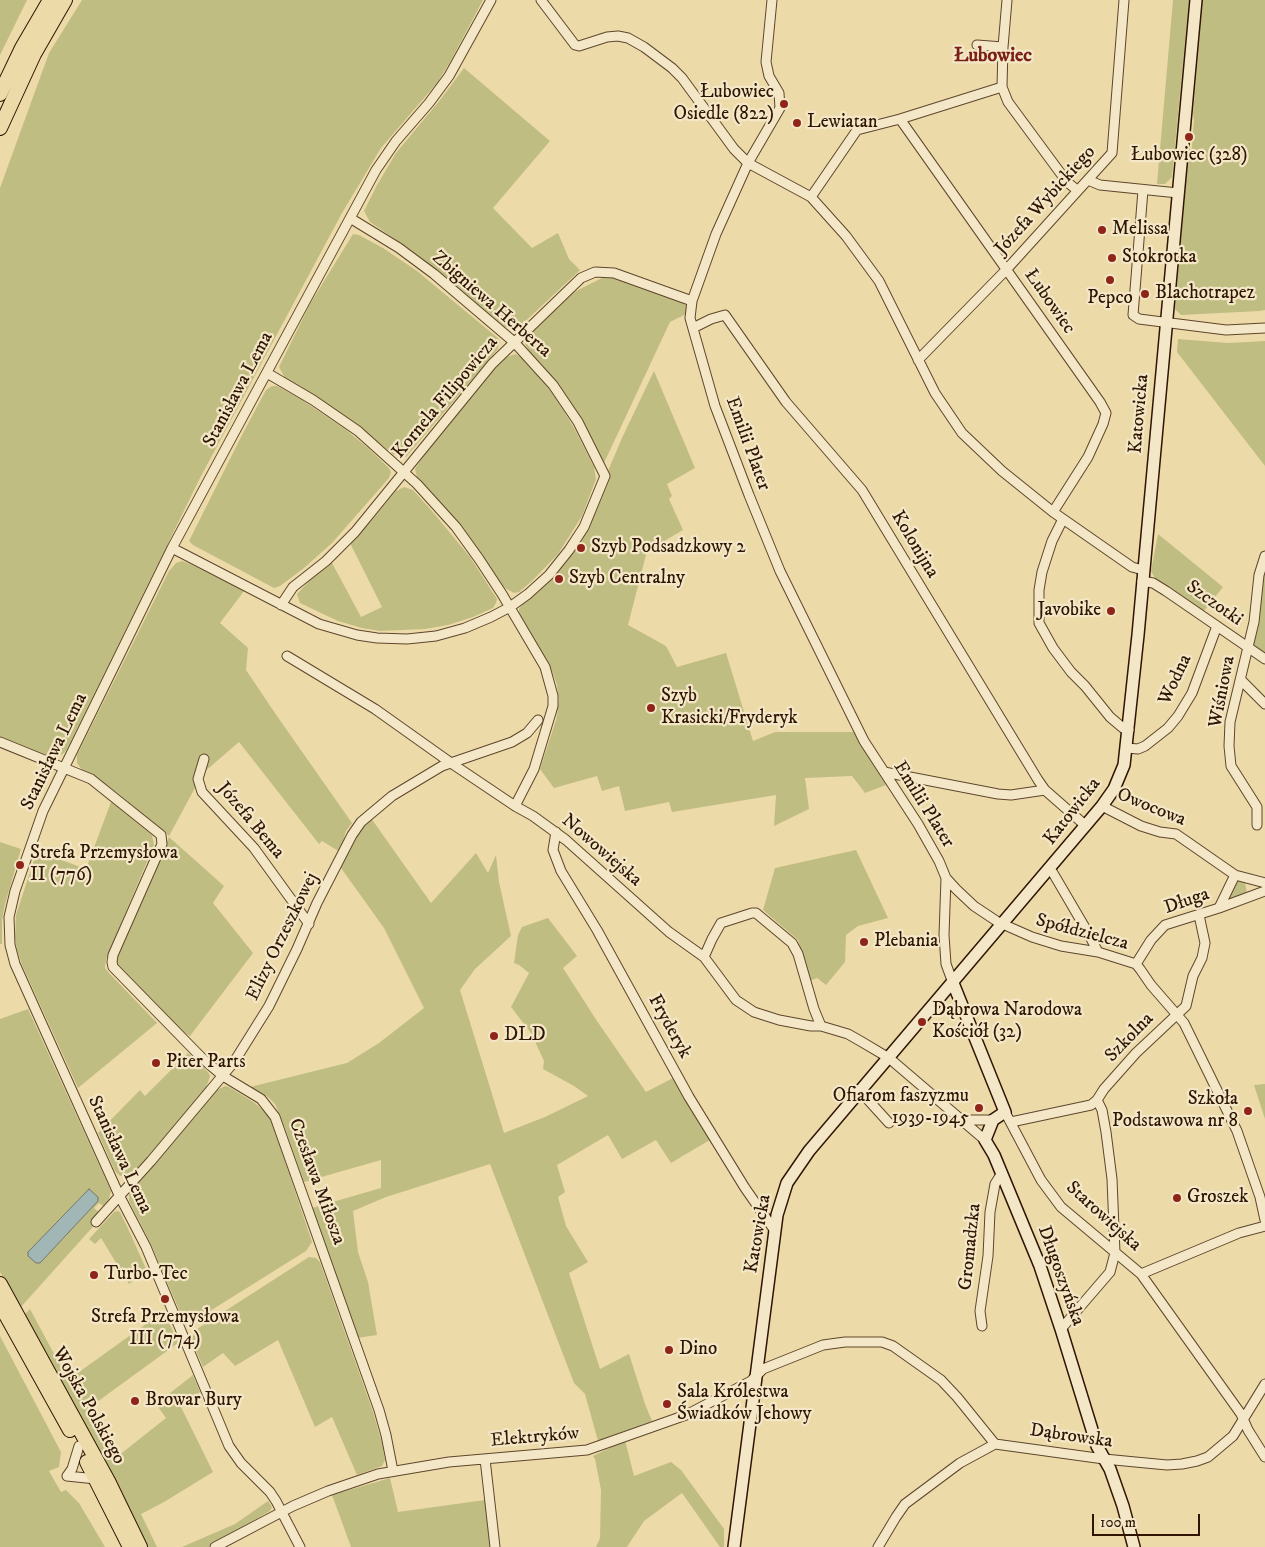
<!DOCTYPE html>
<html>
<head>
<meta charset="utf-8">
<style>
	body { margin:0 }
	#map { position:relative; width:1265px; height:1547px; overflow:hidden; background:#eddaa9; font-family:"IM FELL DW Pica",serif }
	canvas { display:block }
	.scale { position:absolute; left:1092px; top:1514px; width:108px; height:22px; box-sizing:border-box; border:2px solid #2f1502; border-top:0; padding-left:6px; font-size:15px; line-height:18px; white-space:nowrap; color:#2f1502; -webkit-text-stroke:4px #f3e7c7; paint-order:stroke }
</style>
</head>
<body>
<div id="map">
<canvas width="1265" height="1547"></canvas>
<div class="scale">100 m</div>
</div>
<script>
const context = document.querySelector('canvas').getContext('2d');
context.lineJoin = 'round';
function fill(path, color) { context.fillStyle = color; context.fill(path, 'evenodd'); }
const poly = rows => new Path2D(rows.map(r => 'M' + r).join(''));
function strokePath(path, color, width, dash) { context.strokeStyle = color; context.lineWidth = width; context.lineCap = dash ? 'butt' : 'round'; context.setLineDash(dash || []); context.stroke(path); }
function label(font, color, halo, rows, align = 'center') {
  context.font = font + ' "IM FELL DW Pica",serif'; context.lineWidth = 4.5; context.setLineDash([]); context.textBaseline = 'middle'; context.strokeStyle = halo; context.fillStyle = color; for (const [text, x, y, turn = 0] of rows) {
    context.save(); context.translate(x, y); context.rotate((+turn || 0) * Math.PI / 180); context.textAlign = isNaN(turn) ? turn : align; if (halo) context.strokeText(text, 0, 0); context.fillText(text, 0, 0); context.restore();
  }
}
const green = poly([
	[0,0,27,0,0,55],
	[82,0,483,0,450,62,437,83,381,148,342,213,200,478,67,749,64,753,58,757,47,756,0,737,0,188,49,53],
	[1173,0,1189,0,1172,177,1165,184,1157,184],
	[1203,0,1265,0,1265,310,1260,311,1181,315,1175,309,1188,163,1191,157,1194,120,1193,114],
	[464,68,550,141,493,208,532,248,558,233,569,259,580,270,516,330,505,327,414,252,370,222,364,211,377,185,396,153,440,100],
	[353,234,359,235,383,248,417,271,499,339,500,343,497,350,406,457,402,457,393,454,349,420,285,378,279,367,310,304],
	[604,277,615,278,684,302,687,309,686,314,670,322,604,463,567,398,553,378,529,351,525,344,528,336,572,294,578,290],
	[1178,339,1228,343,1265,341,1265,466,1177,352],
	[515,354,521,357,526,363,550,390,562,408,574,428,594,467,596,479,582,516,558,554,532,581,519,592,514,593,503,587,459,524,417,477,415,469,430,446,494,368,504,358],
	[654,371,695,468,667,484,672,496,669,499,683,530,647,551,628,625,666,646,677,667,726,653,753,741,775,732,854,732,886,785,865,793,852,776,805,778,809,809,774,826,776,795,672,812,669,802,625,811,619,786,602,791,597,776,554,788,540,769,556,720,559,701,557,685,552,671,519,615,519,609,522,604,556,575,579,544,601,500,610,477,608,471,622,438],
	[272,386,277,386,302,400,345,429,367,447,389,468,391,472,389,478,332,543,304,568,280,586,274,588,193,545,189,541,241,437,266,390],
	[404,487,413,490,432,511,470,557,497,599,496,603,493,608,473,617,448,625,425,629,380,631,362,628,338,621,300,603,297,594,313,577,331,561,361,617,382,607,350,543,373,519,396,491],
	[1158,534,1223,587,1204,611,1156,580,1151,571],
	[182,561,190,564,244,591,220,623,248,648,246,670,277,716,352,823,346,831,340,852,322,841,319,844,239,742,203,773,169,836,119,794,100,780,83,771,77,763,77,755,169,571,176,563],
	[1265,565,1265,654,1251,644],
	[111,802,152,835,154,845,106,959,105,968,109,973,157,1023,78,1088,22,965,17,950,15,938,16,915,37,851,86,869],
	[371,818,431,903,476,853,488,873,496,855,499,882,511,936,475,969,460,990,504,1133,545,1117,588,1096,574,1086,543,1069,544,1061,531,1033,511,1007,529,973,519,965,514,963,518,935,522,927,548,918,577,956,563,968,597,1021,646,1092,673,1078,711,1141,708,1141,671,1163,656,1140,622,1159,608,1135,557,1165,565,1192,558,1197,566,1226,588,1262,569,1273,600,1369,629,1354,645,1404,652,1421,598,1441,585,1394,574,1383,490,1164,386,1197,353,1211,358,1252,368,1282,377,1335,357,1338,312,1208,381,1188,381,1160,304,1182,285,1128,275,1104,268,1097,250,1087,347,1063,379,1043,424,1008,384,928,341,868,352,842],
	[169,837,224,886,213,903,253,953,190,1036,178,1028,118,967,117,963,117,956],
	[0,842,21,849,5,904,2,920,2,944,0,944],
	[856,850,888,918,858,926,846,935,845,962,826,985,817,978,809,981,798,940,763,910,775,868],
	[1237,880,1243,880,1245,883,1247,893,1227,901],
	[28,1009,111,1191,109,1199,103,1206,99,1203,94,1208,101,1214,99,1220,20,1308,0,1272,0,1019],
	[188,1053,208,1072,210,1076,206,1088,132,1176,120,1176,115,1171,98,1133,140,1090,145,1096],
	[1265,1084,1265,1119,1254,1085],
	[225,1086,229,1087,255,1103,268,1115,273,1125,312,1242,306,1251,194,1321,187,1321,182,1317,151,1244,129,1201,129,1194,217,1090],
	[117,1211,120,1212,130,1233,147,1271,129,1284,101,1238,95,1244,89,1239,114,1212],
	[309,1257,316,1258,320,1262,373,1412,382,1443,385,1460,382,1466,357,1475,332,1417,315,1427,278,1340,235,1366,223,1353,203,1367,191,1339,197,1329],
	[30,1309,68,1380,164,1311,178,1343,86,1410,109,1454,108,1455,113,1460,166,1418,156,1404,193,1375,200,1392,181,1407,213,1472,164,1502,141,1514,157,1547,147,1547,115,1480,24,1315],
	[0,1336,61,1452,59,1467,49,1471,61,1492,66,1490,79,1503,105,1547,0,1547],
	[625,1440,634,1476,671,1462,681,1470,724,1529,724,1547,720,1547,682,1493,644,1521,627,1547,596,1547,600,1538,601,1490,595,1459,593,1456],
	[390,1478,398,1512,485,1500,490,1547,351,1547,332,1495],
	[268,1501,272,1507,270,1511,208,1547,182,1547,235,1524]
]);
const water = poly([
	[89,1189,98,1197,98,1201,40,1263,36,1263,28,1256,28,1252,89,1189]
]);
const street = poly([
	[541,0,575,45,579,46,607,37,618,36,628,38,644,47,672,68,682,78,734,149,748,163,811,197,846,236,879,281,935,393,962,433,1002,471,1053,512,1132,567,1143,570],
	[772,0,766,62,769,76,779,93,780,108,748,163,716,234,692,301,690,318,715,406,749,495,780,571,864,741,918,824,939,861,946,878,944,935,946,964,953,983],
	[1007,0,1003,47,1002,87,1008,102,1067,182,1077,190],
	[977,45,1003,47],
	[900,119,1100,402,1106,413,1103,424,1088,457,1053,512],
	[1088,180,1100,185,1178,193],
	[1143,190,1133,315,1139,319,1226,330,1265,328],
	[811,197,857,130,900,119,1002,87],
	[693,328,711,319,725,315,786,402,862,490,1038,780,1045,790,1086,826],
	[918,360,1006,270,1112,153,1124,0],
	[267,373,313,400,358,431,417,484,456,527,479,559,502,594,545,667,553,696,553,706,534,769,515,806],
	[1063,519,1052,541,1042,572,1039,590,1039,623,1053,648,1071,672,1085,686,1110,717,1123,728,1129,730],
	[172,548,319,624,357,635,377,638,407,639,436,636,465,628,491,617,510,607,528,594,549,575,569,550,584,527,605,476,578,422,553,385,514,342,434,274,399,248,350,218],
	[1142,581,1153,583,1166,591,1265,659],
	[281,605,293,587,326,561,355,532,492,364,581,278,595,272,614,273,692,301],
	[287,656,375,709,451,763,515,806,533,816,566,840,669,932,704,957,736,1000,754,1012,779,1020,811,1026,821,1026,848,1034,862,1042,889,1058,985,1140],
	[1241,680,1265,704],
	[0,742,91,779,161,835,162,844,113,955,112,962,113,967,203,1059,223,1076,261,1099,275,1117,379,1410,386,1435,393,1471],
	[1127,748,1138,749,1145,746,1168,728,1178,716,1192,693,1217,626],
	[204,759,198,779,202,792,254,848,309,924],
	[884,772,998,794,1011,795,1045,790],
	[1102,806,1141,826,1160,832,1176,834,1235,875,1265,883],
	[1257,825,1257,807,1231,766,1229,746,1230,722,1254,622,1259,575,1265,556],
	[556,832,553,850,561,871,597,930,689,1097,745,1188,775,1231],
	[1049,869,1053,873,1087,931,1098,952],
	[946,878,956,889,974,906,998,922,1032,937,1061,946,1098,952,1136,964,1140,969,1151,985,1184,1023,1237,1131,1260,1197,1265,1220],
	[1219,908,1235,875],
	[704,957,712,939,721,923,752,913,756,913,792,943,798,954,814,1009,821,1026],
	[1136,964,1151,940,1165,925,1219,908,1265,891],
	[860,1091,889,1123],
	[1005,1112,1041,1180,1061,1207,1141,1274,1241,1414,1248,1430,1265,1457],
	[963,1120,993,1120],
	[1011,1122,1091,1105,1097,1100,1104,1089,1136,1053,1186,1006,1193,976,1202,958,1205,943,1199,915],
	[96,1222,151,1161,234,1062,269,1006,297,949,317,903,352,835,361,822,392,796,442,766,512,742,527,733,538,720],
	[1141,1274,1239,1233,1265,1226],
	[982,1326,980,1311,988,1256,990,1212,995,1184,1002,1173],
	[1061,1329,1110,1272,1115,1253,1112,1179,1106,1132,1102,1110,1097,1100],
	[485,1459,495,1547],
	[67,1476,72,1469,79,1446],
	[67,1476,96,1479],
	[215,1547,293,1506,328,1491,378,1474,449,1462,587,1450,686,1415,751,1381,763,1369,823,1345,845,1342,882,1342,893,1346,941,1380,957,1397,995,1444],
	[300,1547,276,1501,270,1492,241,1463,229,1446,146,1247,119,1195,15,964,10,945,9,917,15,891,43,811,172,548,376,170,396,141,429,103,449,76,491,0],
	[878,1547,896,1517,905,1504,960,1463,995,1444,1104,1459,1167,1465,1182,1464,1197,1461,1208,1457,1233,1436,1265,1384]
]);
const secondary = poly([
	[953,983,1005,1112,993,1120,985,1140,994,1155,1040,1266,1061,1329,1097,1446,1110,1469,1123,1506,1134,1547],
	[734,1547,777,1215,787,1183,809,1151,1102,806,1114,789,1124,765,1138,635,1196,0]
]);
const primary = poly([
	[0,94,22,48,50,0],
	[0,128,34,54,65,0],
	[0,1284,108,1481,140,1547],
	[0,1304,70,1430],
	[87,1462,130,1547]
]);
const markers = [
	[784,104,5,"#8f2418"],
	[797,123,5,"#8f2418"],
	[1189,137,5,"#8f2418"],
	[1102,230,5,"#8f2418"],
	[1112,258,5,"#8f2418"],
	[1110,280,5,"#8f2418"],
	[1145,294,5,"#8f2418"],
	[581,548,5,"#8f2418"],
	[559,579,5,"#8f2418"],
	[1111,611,5,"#8f2418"],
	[651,708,5,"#8f2418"],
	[20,865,5,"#8f2418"],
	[864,942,5,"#8f2418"],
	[922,1022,5,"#8f2418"],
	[494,1036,5,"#8f2418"],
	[156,1063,5,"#8f2418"],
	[979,1108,5,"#8f2418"],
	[1248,1111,5,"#8f2418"],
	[1177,1198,5,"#8f2418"],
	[94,1275,5,"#8f2418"],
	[165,1299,5,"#8f2418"],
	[669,1350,5,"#8f2418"],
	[135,1401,5,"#8f2418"],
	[667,1404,5,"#8f2418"]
];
const poiNames = [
	["Łubowiec",774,93,"right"],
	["Osiedle (822)",774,115,"right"],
	["Lewiatan",807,123],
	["Łubowiec (328)",1189,156,"center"],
	["Melissa",1112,230],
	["Stokrotka",1122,258],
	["Blachotrapez",1155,294],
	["Pepco",1110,299,"center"],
	["Szyb Podsadzkowy 2",591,548],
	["Szyb Centralny",569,579],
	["Javobike",1101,611,"right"],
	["Szyb",661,697],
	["Krasicki/Fryderyk",661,719],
	["Strefa Przemysłowa",30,854],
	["II (776)",30,876],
	["Plebania",874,942],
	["Dąbrowa Narodowa",932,1011],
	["Kościół (32)",932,1033],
	["DLD",504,1036],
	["Piter Parts",166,1063],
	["Ofiarom faszyzmu",969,1097,"right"],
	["1939-1945",969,1119,"right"],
	["Szkoła",1238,1100,"right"],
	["Podstawowa nr 8",1238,1122,"right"],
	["Groszek",1187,1198],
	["Turbo-Tec",104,1275],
	["Strefa Przemysłowa",165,1318,"center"],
	["III (774)",165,1340,"center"],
	["Dino",679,1350],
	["Sala Królestwa",677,1393],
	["Świadków Jehowy",677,1415],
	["Browar Bury",145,1401]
];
const streetNames = [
	["Józefa Wybickiego",1046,201,-48],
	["Łubowiec",1049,302,55],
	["Zbigniewa Herberta",491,305,41],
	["Stanisława Lema",239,390,-62],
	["Kornela Filipowicza",446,398,-50],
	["Katowicka",1140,414,-85],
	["Emilii Plater",747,444,70],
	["Kolonijna",914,545,59],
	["Szczotki",1214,604,35],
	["Wodna",1176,680,-65],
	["Wiśniowa",1223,692,-79],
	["Stanisława Lema",55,752,-64],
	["Emilii Plater",923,805,58],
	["Owocowa",1151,808,22],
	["Katowicka",1073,812,-52],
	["Józefa Bema",250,821,50],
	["Nowowiejska",601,851,41],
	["Długa",1187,902,-19],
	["Spółdzielcza",1082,933,15],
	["Elizy Orzeszkowej",283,937,-64],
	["Fryderyk",669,1027,61],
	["Szkolna",1130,1038,-46],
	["Stanisława Lema",119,1155,65],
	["Czesława Miłosza",316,1182,70],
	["Starowiejska",1103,1217,42],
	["Katowicka",759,1234,-80],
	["Gromadzka",971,1247,-84],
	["Długoszyńska",1060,1276,70],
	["Wojska Polskiego",88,1406,61],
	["Dąbrowska",1071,1437,8],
	["Elektryków",535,1438,-5]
];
const neighbourhoodNames = [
	["Łubowiec",993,57]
];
fill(green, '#c0bd82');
fill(water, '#a0b7b5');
strokePath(water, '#73766d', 1);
strokePath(street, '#5e462c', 11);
strokePath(secondary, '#2f1502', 14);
strokePath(primary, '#2f1502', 16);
strokePath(street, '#f3e7c7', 9);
strokePath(secondary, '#f3e7c7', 11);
strokePath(primary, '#eddaa9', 14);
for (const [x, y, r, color] of markers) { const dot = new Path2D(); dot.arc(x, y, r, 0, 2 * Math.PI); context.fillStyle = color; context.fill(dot); strokePath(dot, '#f3e7c7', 2); }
label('19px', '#2f1502', '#f3e7c7', poiNames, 'left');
label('19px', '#2f1502', '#f3e7c7', streetNames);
label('bold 20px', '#7a1f14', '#f3e7c7', neighbourhoodNames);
</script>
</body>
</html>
